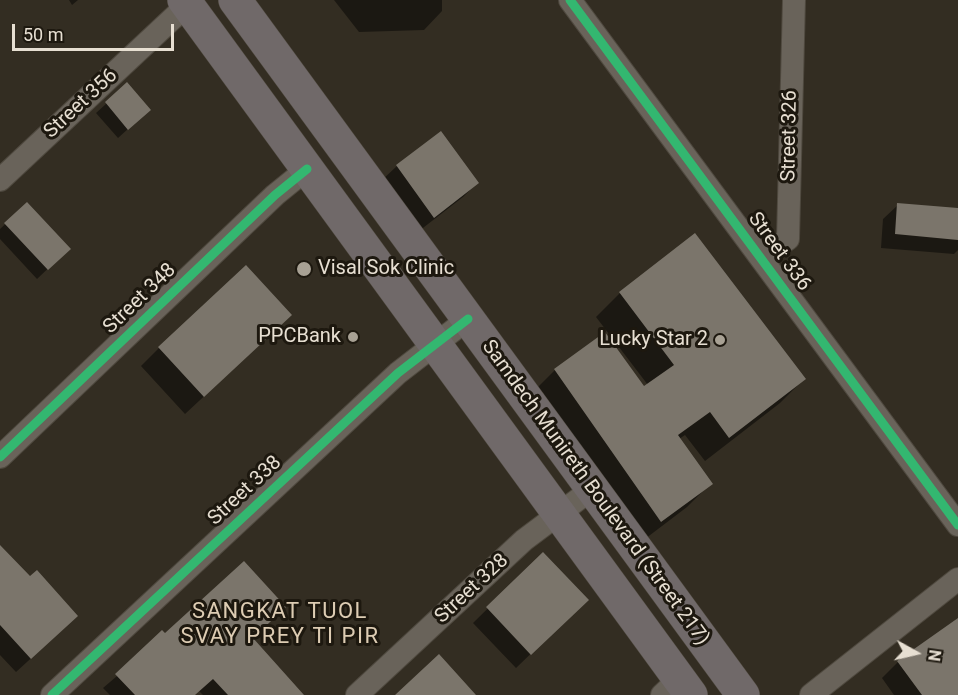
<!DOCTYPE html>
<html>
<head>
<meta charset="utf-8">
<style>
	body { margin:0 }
	#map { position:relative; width:958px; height:695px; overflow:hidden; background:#332d22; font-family:Roboto,sans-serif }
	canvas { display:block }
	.north { position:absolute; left:886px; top:623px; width:60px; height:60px; -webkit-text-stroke:4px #1d180f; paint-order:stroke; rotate:98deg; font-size:16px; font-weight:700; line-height:24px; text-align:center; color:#e7dfd2 }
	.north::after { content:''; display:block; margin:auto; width:21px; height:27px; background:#e7dfd2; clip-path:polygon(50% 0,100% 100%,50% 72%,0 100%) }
	.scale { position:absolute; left:12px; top:24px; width:162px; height:27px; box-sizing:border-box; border:3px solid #e7dfd2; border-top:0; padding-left:8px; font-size:18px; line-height:21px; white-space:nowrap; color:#e7dfd2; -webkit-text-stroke:4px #1d180f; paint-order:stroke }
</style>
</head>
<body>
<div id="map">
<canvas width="958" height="695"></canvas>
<div class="north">N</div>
<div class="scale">50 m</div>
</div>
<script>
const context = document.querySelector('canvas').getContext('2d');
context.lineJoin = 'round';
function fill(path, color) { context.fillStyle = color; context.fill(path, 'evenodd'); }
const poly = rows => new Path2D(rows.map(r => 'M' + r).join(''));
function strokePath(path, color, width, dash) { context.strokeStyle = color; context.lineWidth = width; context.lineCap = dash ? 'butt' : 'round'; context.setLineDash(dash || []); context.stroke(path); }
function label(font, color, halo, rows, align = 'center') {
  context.font = font + ' Roboto,sans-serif'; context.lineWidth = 6; context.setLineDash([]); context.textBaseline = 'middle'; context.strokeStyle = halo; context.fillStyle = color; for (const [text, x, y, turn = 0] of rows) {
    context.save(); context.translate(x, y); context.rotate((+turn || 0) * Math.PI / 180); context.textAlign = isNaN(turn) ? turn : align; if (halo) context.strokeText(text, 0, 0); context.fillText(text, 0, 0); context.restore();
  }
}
const shadow = poly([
	[69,0,78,0,72,5],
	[334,0,442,0,442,11,424,30,359,32],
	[127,85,139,119,118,138,96,113],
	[440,133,477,183,463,197,419,231,382,180,397,166],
	[27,204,59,258,37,279,0,239,0,229],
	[898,205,958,210,958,250,954,254,881,248,883,219],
	[620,293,804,379,780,403,705,461,685,435,679,439,711,483,687,507,637,545,531,394,555,370,644,388,648,385,596,317],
	[271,334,185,414,141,366,159,348],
	[0,548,62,630,16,672,0,655],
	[543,554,572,614,516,668,473,623],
	[958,620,958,695,894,695,882,678,898,662],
	[165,635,251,638,302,695,203,695,199,691,194,695,110,695,103,688]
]);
const building = poly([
	[127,82,151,110,128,130,105,102],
	[441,131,479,183,434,218,396,165],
	[27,202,71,249,48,270,4,223],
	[897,203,958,208,958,240,895,234],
	[695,233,806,379,729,438,710,412,678,435,713,484,661,522,554,369,605,332,644,386,674,365,619,292],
	[246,265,292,315,204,397,158,347],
	[0,545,30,576,37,570,78,616,31,659,0,625],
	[543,552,589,600,531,655,486,607],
	[244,561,286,607,253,638,304,695,228,695,213,679,195,695,135,695,115,674,162,630,165,633],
	[958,618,958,695,922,695,897,661],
	[439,654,476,695,395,695]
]);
const street = poly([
	[570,0,958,525],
	[0,180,187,5],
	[761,258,788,239,794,0],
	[0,457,275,195,307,169],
	[52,695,398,373,468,319],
	[357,695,524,540,592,489],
	[662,695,679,679],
	[811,695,958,579]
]);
const primary = poly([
	[184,0,691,695],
	[235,0,743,695]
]);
const cycleway = poly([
	[570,0,958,525],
	[0,457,275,195,307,169],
	[52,695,398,373,468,319]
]);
const markers = [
	[304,269,8,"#a8a194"],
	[353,337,6,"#a8a194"],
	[720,340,6,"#a8a194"]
];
const streetNames = [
	["Street 356",81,104,-43],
	["Street 326",790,136,-89],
	["Street 336",779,252,54],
	["Street 348",140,299,-44],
	["Street 338",245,491,-43],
	["Samdech Munireth Boulevard (Street 217)",595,493,54],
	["Street 328",472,589,-43]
];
const poiNames = [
	["Visal Sok Clinic",318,269,"left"],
	["PPCBank",341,337],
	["Lucky Star 2",708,340]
];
const quarterNames = [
	["SANGKAT TUOL",280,612],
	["SVAY PREY TI PIR",280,637]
];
fill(shadow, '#0007');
fill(building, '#7b756b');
strokePath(street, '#4f493f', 24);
strokePath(primary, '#4f493f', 34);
strokePath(street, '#69635a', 22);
strokePath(primary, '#706969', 33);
strokePath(cycleway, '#33b770', 9);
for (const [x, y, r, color] of markers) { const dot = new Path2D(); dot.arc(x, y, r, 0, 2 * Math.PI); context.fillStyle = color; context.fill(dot); strokePath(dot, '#1d180f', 2); }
label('20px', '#e7dfd2', '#1d180f', streetNames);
label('20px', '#e7dfd2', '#1d180f', poiNames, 'right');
context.letterSpacing = '1.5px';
label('22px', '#ddccb3', '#1d180f', quarterNames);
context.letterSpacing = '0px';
</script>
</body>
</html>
